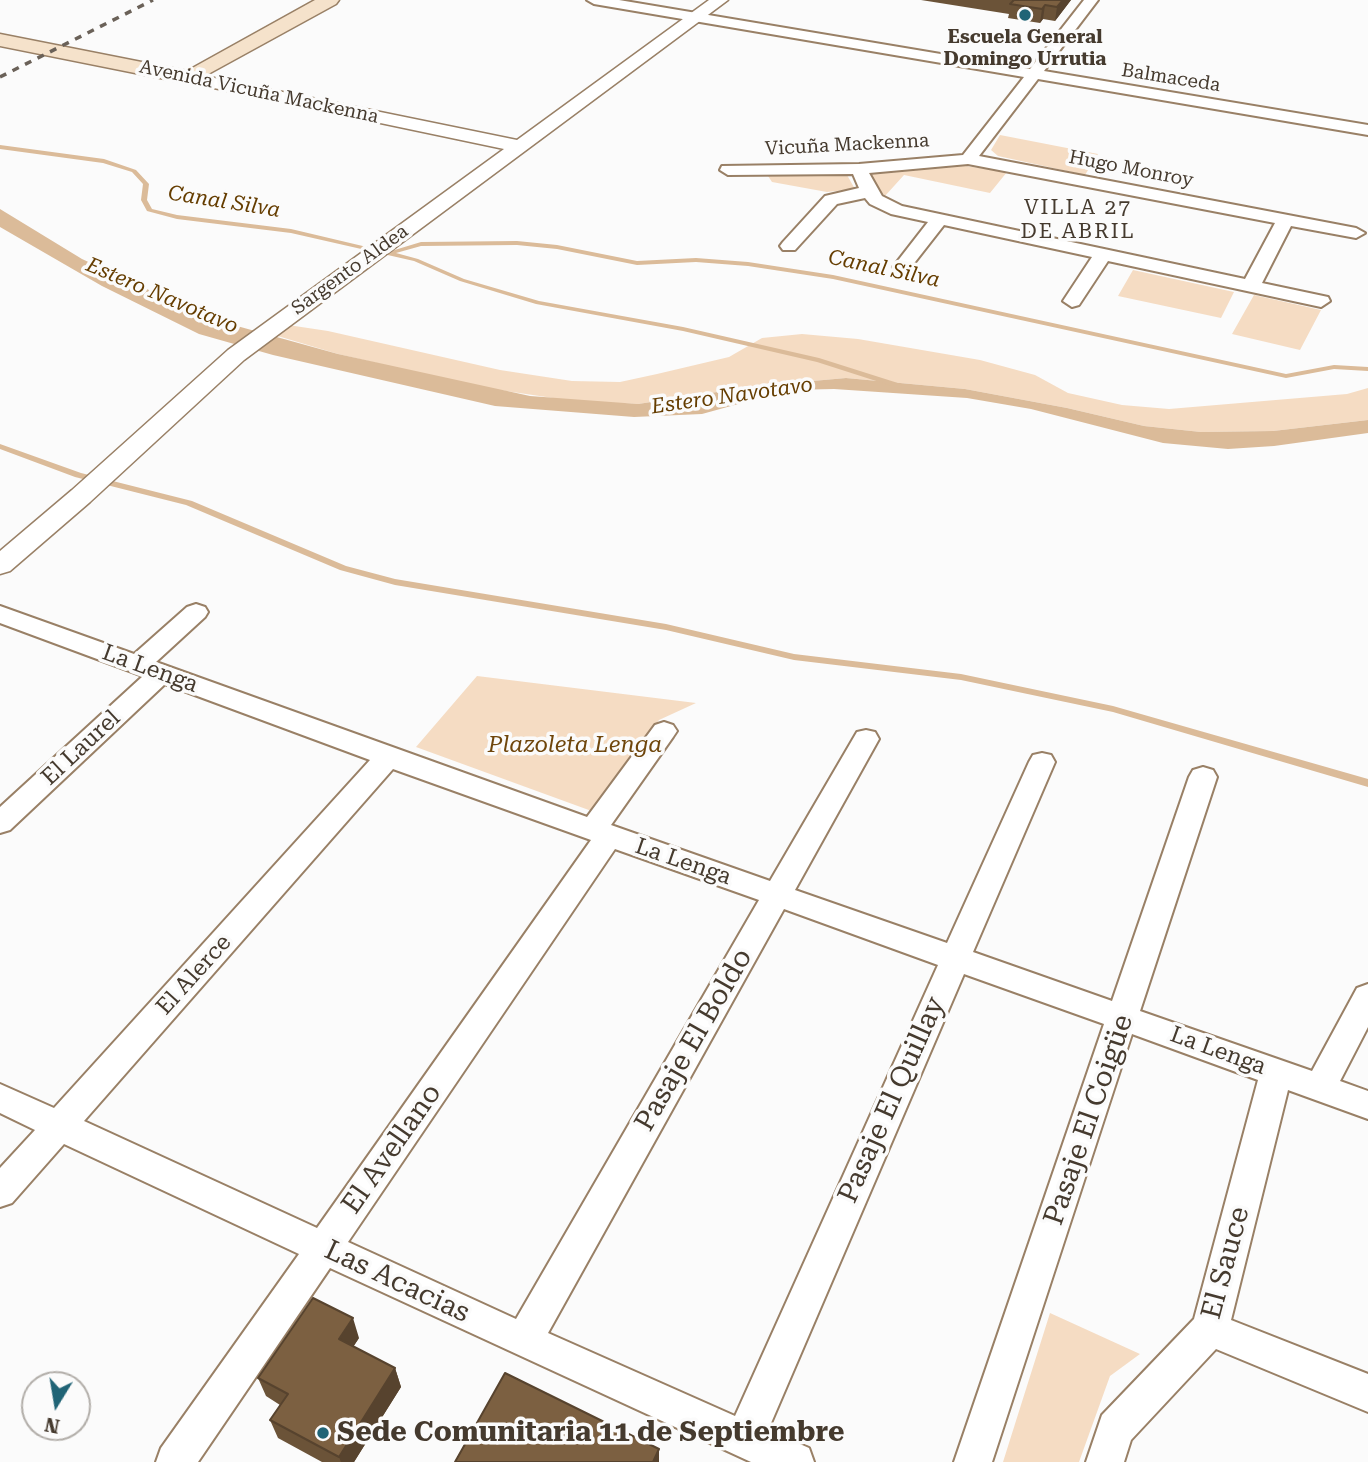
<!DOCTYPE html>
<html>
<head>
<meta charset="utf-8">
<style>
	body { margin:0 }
	#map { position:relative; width:1368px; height:1462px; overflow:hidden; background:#fbfbfb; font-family:"Roboto Serif",serif }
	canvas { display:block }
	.north { position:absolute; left:21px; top:1371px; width:70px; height:70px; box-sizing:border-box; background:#fbfbfb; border:2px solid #b2aea9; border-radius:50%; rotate:191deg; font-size:19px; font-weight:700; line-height:28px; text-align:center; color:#453a2e }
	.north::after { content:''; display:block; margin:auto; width:24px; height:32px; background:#206476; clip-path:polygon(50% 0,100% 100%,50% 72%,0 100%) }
</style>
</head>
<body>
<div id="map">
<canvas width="1368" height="1462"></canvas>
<div class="north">N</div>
</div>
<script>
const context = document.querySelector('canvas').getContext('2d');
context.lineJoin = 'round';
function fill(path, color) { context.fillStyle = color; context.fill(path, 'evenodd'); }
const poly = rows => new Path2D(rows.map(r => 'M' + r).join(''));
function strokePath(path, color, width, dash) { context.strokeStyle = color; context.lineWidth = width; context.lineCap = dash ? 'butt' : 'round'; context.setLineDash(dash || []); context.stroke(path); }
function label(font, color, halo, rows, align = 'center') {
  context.font = font + ' "Roboto Serif",serif'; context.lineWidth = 7; context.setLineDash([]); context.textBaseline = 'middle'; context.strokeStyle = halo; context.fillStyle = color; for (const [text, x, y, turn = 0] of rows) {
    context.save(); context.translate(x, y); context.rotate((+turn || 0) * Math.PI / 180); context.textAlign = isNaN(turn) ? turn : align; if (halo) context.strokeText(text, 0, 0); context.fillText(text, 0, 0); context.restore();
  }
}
const green = poly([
	[1000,135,1098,154,1085,175,998,156,991,150],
	[959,165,1007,172,990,193,904,175,885,196,877,188,871,173],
	[847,175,855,189,827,192,772,182,768,176],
	[1133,270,1234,292,1221,318,1118,296],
	[1254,295,1321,310,1300,350,1232,334],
	[288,325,328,331,500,370,572,381,620,382,657,374,729,357,762,338,802,334,858,339,980,360,1035,375,1068,393,1122,405,1169,409,1347,394,1368,388,1368,420,1273,431,1201,432,1144,426,1067,408,965,389,846,378,757,386,638,404,573,401,479,387,338,354,271,334],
	[477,676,696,703,659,720,597,813,416,747],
	[1050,1313,1140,1354,1110,1376,1079,1462,1003,1462]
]);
const water = poly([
	[0,209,82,259,190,309,237,326,338,354,530,396,638,404,757,386,846,378,965,389,1067,408,1144,426,1201,432,1273,431,1368,420,1368,433,1274,446,1228,449,1163,443,1031,409,967,398,834,389,789,390,702,414,634,417,495,406,273,355,199,334,102,286,0,227]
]);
const stream = poly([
	[0,145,104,159,136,170,149,184,147,200,152,209,177,215,291,229,388,252,421,242,517,241,557,245,637,261,696,258,748,262,833,275,1286,374,1334,365,1368,367,1368,371,1334,369,1286,378,833,279,748,266,696,262,637,265,557,249,517,245,421,246,396,253,418,259,464,279,539,301,683,327,819,358,901,384,902,386,898,388,817,362,683,331,536,304,460,281,414,261,291,233,177,219,147,211,141,200,143,184,132,172,103,163,0,149,0,145],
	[0,444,81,473,192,501,346,566,395,579,666,624,794,654,961,674,1113,706,1368,779,1368,787,1113,712,961,680,794,660,666,630,395,585,340,570,186,505,75,477,0,449,0,444]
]);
const minor = poly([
	[587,0,619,0,1030,69,1084,0,1098,0,1044,71,1368,125,1368,135,1038,79,979,156,1356,228,1365,233,1356,238,1291,226,1262,283,1328,297,1330,301,1321,307,1108,261,1079,305,1072,307,1063,301,1092,257,944,225,908,271,902,272,893,267,928,222,891,214,870,204,865,198,837,204,795,250,783,250,780,246,783,242,825,196,859,188,853,174,728,175,720,170,722,166,859,164,963,155,1024,77,594,4,587,0],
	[968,164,1275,223,1245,279,902,206,882,196,869,173,968,164],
	[196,604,205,607,208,612,205,617,156,662,587,817,655,725,664,722,673,725,677,731,673,737,611,825,770,881,857,732,866,730,875,732,879,739,795,890,947,943,1029,762,1033,755,1042,753,1051,755,1055,762,973,952,1112,1001,1189,777,1193,770,1203,767,1213,770,1217,777,1140,1011,1312,1071,1357,988,1368,984,1368,1027,1340,1081,1368,1091,1368,1119,1288,1090,1231,1320,1368,1374,1368,1412,1216,1349,1131,1440,1124,1462,1086,1462,1102,1415,1194,1319,1258,1080,1132,1034,992,1462,954,1462,1104,1024,964,974,768,1430,809,1448,814,1462,751,1462,330,1268,198,1462,156,1462,161,1448,299,1254,64,1144,12,1203,0,1207,0,1168,35,1130,0,1113,0,1084,54,1108,370,760,165,684,10,830,0,833,0,807,143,676,0,623,0,606,134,654,187,607,196,604],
	[393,769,591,840,317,1228,84,1121,393,769],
	[615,849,759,900,516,1319,348,1242,615,849],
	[784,909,938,965,735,1416,548,1333,784,909]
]);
const tertiary = poly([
	[709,0,728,0,244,360,90,502,10,571,0,574,0,551,72,490,228,350,504,149,190,83,184,82,181,78,184,74,190,73,517,140,709,0]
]);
const secondary = poly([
	[315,0,339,0,336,4,190,84,0,46,0,34,187,71,315,0]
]);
const rail = poly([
	[0,77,153,0]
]);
const wall = poly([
	[921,0,1071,0,1055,21,1043,19,1040,23,1008,18,1009,14],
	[359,1338,353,1347,395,1368,401,1387,354,1462,322,1462,278,1438,270,1420,280,1405,266,1396,258,1378]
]);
const shadedWall = poly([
	[1063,0,1071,0,1055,21,1057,7],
	[1045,5,1043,19,1040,23,1042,9],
	[353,1318,359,1338,345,1359,339,1339],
	[395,1368,401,1387,354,1462,341,1462,339,1457],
	[659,1449,659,1462,653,1462]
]);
const building = poly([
	[1013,0,1063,0,1057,7,1045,5,1042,9,1010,4,1014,0,1013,0],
	[313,1298,353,1318,339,1339,395,1368,339,1457,270,1420,288,1394,258,1378,313,1298],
	[505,1373,659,1449,653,1462,455,1462,505,1373]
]);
const markers = [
	[1025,15,7,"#206476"],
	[323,1433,7,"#206476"]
];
const farPoinames = [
	["Escuela General",1025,37],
	["Domingo Urrutia",1025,59]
];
const farStreetnames = [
	["Balmaceda",1171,78,9],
	["Avenida Vicuña Mackenna",259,92,12],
	["Vicuña Mackenna",847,145,-3],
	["Hugo Monroy",1131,169,11],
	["Sargento Aldea",350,270,-36]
];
const farWaternames = [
	["Canal Silva",224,202,9],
	["Canal Silva",884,269,12],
	["Estero Navotavo",162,296,23],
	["Estero Navotavo",732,396,-8]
];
const farNeighbourhoodnames = [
	["VILLA 27",1078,208],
	["DE ABRIL",1078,232]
];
const streetNames = [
	["La Lenga",150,669,20],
	["El Laurel",81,748,-43],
	["La Lenga",683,862,19],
	["El Alerce",194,975,-48],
	["La Lenga",1218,1051,20]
];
const parkNames = [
	["Plazoleta Lenga",575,745]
];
const nearStreetnames = [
	["Pasaje El Boldo",694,1040,-60],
	["Pasaje El Quillay",892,1100,-66],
	["Pasaje El Coigüe",1089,1120,-71],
	["El Avellano",392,1149,-55],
	["El Sauce",1226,1263,-75],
	["Las Acacias",397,1282,25]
];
const nearPoinames = [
	["Sede Comunitaria 11 de Septiembre",337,1433]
];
fill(green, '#f5dcc3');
fill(water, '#dbbb99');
fill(stream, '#dbbb99');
strokePath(minor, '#998066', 4);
strokePath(tertiary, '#998066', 3);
strokePath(secondary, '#998066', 3);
fill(minor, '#fff');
fill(tertiary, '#fff');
fill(secondary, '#f5e2cb');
strokePath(rail, '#6a6158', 3.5, [7, 7]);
fill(wall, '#6b5338');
fill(shadedWall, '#57432e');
fill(building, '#7c6041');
strokePath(building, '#57432e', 2);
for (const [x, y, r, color] of markers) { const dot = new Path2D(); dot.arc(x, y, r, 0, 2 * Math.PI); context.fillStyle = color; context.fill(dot); strokePath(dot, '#fbfbfb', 2.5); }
label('bold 19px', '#453a2e', '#fbfbfb', farPoinames);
label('19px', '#453a2e', '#fbfbfb', farStreetnames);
label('italic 21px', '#653d00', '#fbfbfb', farWaternames);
context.letterSpacing = '2px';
label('21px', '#453a2e', '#fbfbfb', farNeighbourhoodnames);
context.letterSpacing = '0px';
label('23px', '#453a2e', '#fbfbfb', streetNames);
label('italic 23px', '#6f460c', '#fbfbfb', parkNames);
label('28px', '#453a2e', '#fbfbfb', nearStreetnames);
label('bold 28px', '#453a2e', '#fbfbfb', nearPoinames, 'left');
</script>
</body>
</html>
